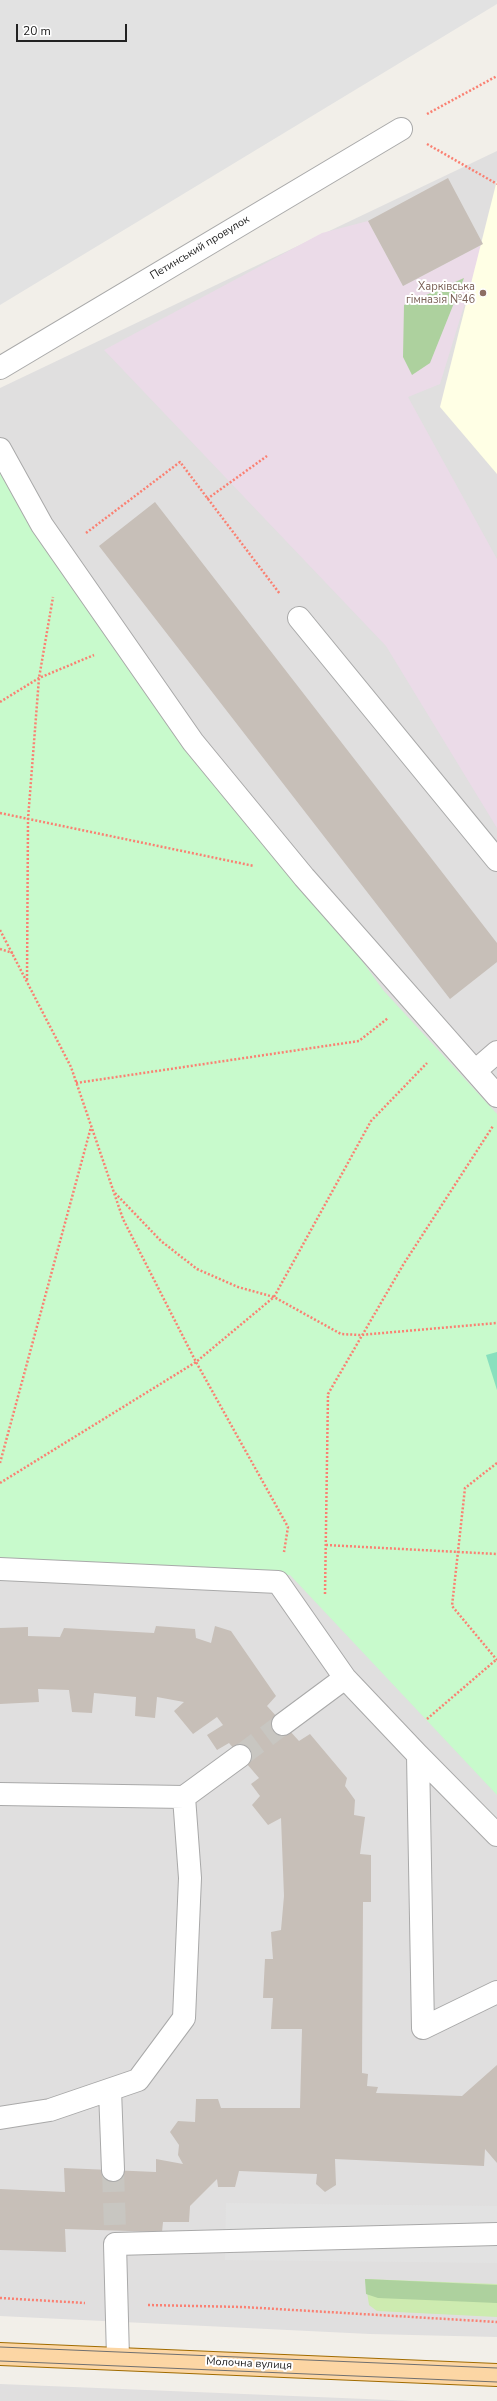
<!DOCTYPE html>
<html>
<head>
<meta charset="utf-8">
<style>
	body { margin:0 }
	#map { position:relative; width:497px; height:2401px; overflow:hidden; background:#f2efe9; font-family:"Nunito Sans",sans-serif }
	canvas { display:block }
	.scale { position:absolute; left:16px; top:24px; width:111px; height:18px; box-sizing:border-box; border:2px solid #222; border-top:0; padding-left:5px; font-size:12px; line-height:14px; white-space:nowrap; color:#222; -webkit-text-stroke:3px #fff; paint-order:stroke }
</style>
</head>
<body>
<div id="map">
<canvas width="497" height="2401"></canvas>
<div class="scale">20 m</div>
</div>
<script>
const context = document.querySelector('canvas').getContext('2d');
context.lineJoin = 'round';
function fill(path, color) { context.fillStyle = color; context.fill(path, 'evenodd'); }
const poly = rows => new Path2D(rows.map(r => 'M' + r).join(''));
function strokePath(path, color, width, dash) { context.strokeStyle = color; context.lineWidth = width; context.lineCap = dash ? 'butt' : 'round'; context.setLineDash(dash || []); context.stroke(path); }
function label(font, color, halo, rows, align = 'center') {
  context.font = font + ' "Nunito Sans",sans-serif'; context.lineWidth = 4; context.setLineDash([]); context.textBaseline = 'middle'; context.strokeStyle = halo; context.fillStyle = color; for (const [text, x, y, turn = 0] of rows) {
    context.save(); context.translate(x, y); context.rotate((+turn || 0) * Math.PI / 180); context.textAlign = isNaN(turn) ? turn : align; if (halo) context.strokeText(text, 0, 0); context.fillText(text, 0, 0); context.restore();
  }
}
const residential = poly([
	[497,151,497,2337,370,2334,0,2316,0,388],
	[0,2384,415,2401,0,2401]
]);
const industrial = poly([
	[368,221,403,286,483,244,440,384,408,397,497,559,497,828,386,646,104,350,322,233]
]);
const education = poly([
	[497,180,497,474,440,407]
]);
const grass = poly([
	[365,2279,497,2284,497,2317,377,2311,369,2305]
]);
const forest = poly([
	[464,278,430,363,412,375,403,357,404,305],
	[365,2279,497,2285,497,2303,378,2298,366,2294]
]);
const park = poly([
	[0,456,383,990,497,1114,497,1795,290,1575,0,1566]
]);
const pitch = poly([
	[497,1352,497,1390,486,1355]
]);
const parking = poly([
	[0,0,497,0,497,4,0,305],
	[226,2203,497,2206,497,2263,225,2260]
]);
const building = poly([
	[448,178,483,244,403,286,368,221],
	[155,502,497,943,497,962,450,999,99,546],
	[156,1626,195,1629,196,1638,211,1643,215,1626,231,1631,276,1696,267,1706,299,1741,310,1734,347,1778,345,1786,355,1800,354,1815,365,1817,360,1854,371,1855,371,1902,363,1902,362,2073,368,2074,367,2086,378,2087,376,2093,462,2096,497,2065,497,2163,485,2149,484,2166,335,2159,336,2185,325,2192,316,2184,317,2174,239,2171,235,2187,218,2187,217,2179,190,2206,189,2222,163,2222,162,2232,65,2229,66,2252,0,2250,0,2189,65,2192,64,2168,156,2172,156,2159,183,2164,178,2155,179,2145,170,2132,178,2121,195,2122,196,2099,218,2099,221,2108,300,2108,302,2029,271,2029,273,1998,263,1998,265,1959,273,1959,271,1932,281,1930,284,1896,281,1818,268,1825,252,1805,260,1796,251,1784,259,1778,229,1743,217,1750,207,1735,223,1725,217,1717,193,1734,174,1711,184,1702,157,1697,155,1718,135,1716,136,1697,94,1693,92,1713,72,1712,69,1690,38,1689,39,1702,0,1704,0,1628,28,1627,28,1636,60,1637,64,1628,154,1633]
]);
const minorTunnel = poly([
	[240,1756,283,1724],
	[113,2170,115,2229]
]);
const path = poly([
	[427,114,497,76],
	[427,144,497,184],
	[207,499,267,456],
	[86,533,180,462,280,594],
	[0,702,39,678,94,655],
	[0,813,254,866],
	[0,930,71,1067,123,1219,196,1362,288,1527,284,1552],
	[0,949,13,953],
	[27,980,28,819,39,678,53,597],
	[76,1083,359,1041,388,1018],
	[115,1193,161,1241,197,1269,238,1287,274,1297,341,1334,360,1335,497,1323],
	[0,1463,91,1127],
	[497,1463,465,1488,452,1606,497,1660],
	[0,1483,196,1362,274,1297,371,1121,427,1063],
	[326,1545,497,1554],
	[325,1594,328,1394,403,1265,493,1126],
	[427,1719,497,1659],
	[0,2298,85,2303],
	[148,2305,243,2307,497,2322]
]);
const minor = poly([
	[0,368,401,129],
	[0,449,42,525,193,742,304,877,497,1096],
	[299,618,497,860],
	[475,1071,497,1052],
	[0,1569,278,1582,345,1678,418,1755,423,2028,497,1992],
	[283,1724,345,1678],
	[418,1755,497,1835],
	[0,1794,184,1797,190,1878,184,2018,138,2080,50,2110,0,2118],
	[184,1797,240,1756],
	[110,2090,113,2170],
	[118,2358,115,2244,497,2234]
]);
const major = poly([
	[0,2354,497,2375]
]);
const tram = poly([
	[0,2347,497,2368],
	[0,2361,497,2382]
]);
const markers = [
	[483,293,4,"#8d6e63"]
];
const streetNames = [
	["Петинський провулок",200,248,-31],
	["Молочна вулиця",249,2364,3]
];
const educationNames = [
	["Харківська",475,287],
	["гімназія №46",475,300]
];
fill(residential, '#e0dfdf');
fill(industrial, '#ebdbe8');
fill(education, '#ffffe5');
fill(grass, '#cdebb0');
fill(forest, '#add19e');
fill(park, '#c8facc');
fill(pitch, '#88e0be');
fill(parking, '#e2e2e2');
fill(building, '#c7bfb8');
strokePath(minorTunnel, '#c8c6c1', 22, [22, 11]);
strokePath(minor, '#a9a9a9', 24);
strokePath(major, '#a06b00', 24);
strokePath(path, '#fa8072', 2.5, [2, 2]);
strokePath(minor, '#fff', 22);
strokePath(major, '#fcd6a4', 22);
strokePath(tram, '#707070', 1);
for (const [x, y, r, color] of markers) { const dot = new Path2D(); dot.arc(x, y, r, 0, 2 * Math.PI); context.fillStyle = color; context.fill(dot); strokePath(dot, '#fff', 1.5); }
label('11px', '#222', '#fff', streetNames);
label('11px', '#785e54', '#fff', educationNames, 'right');
</script>
</body>
</html>
